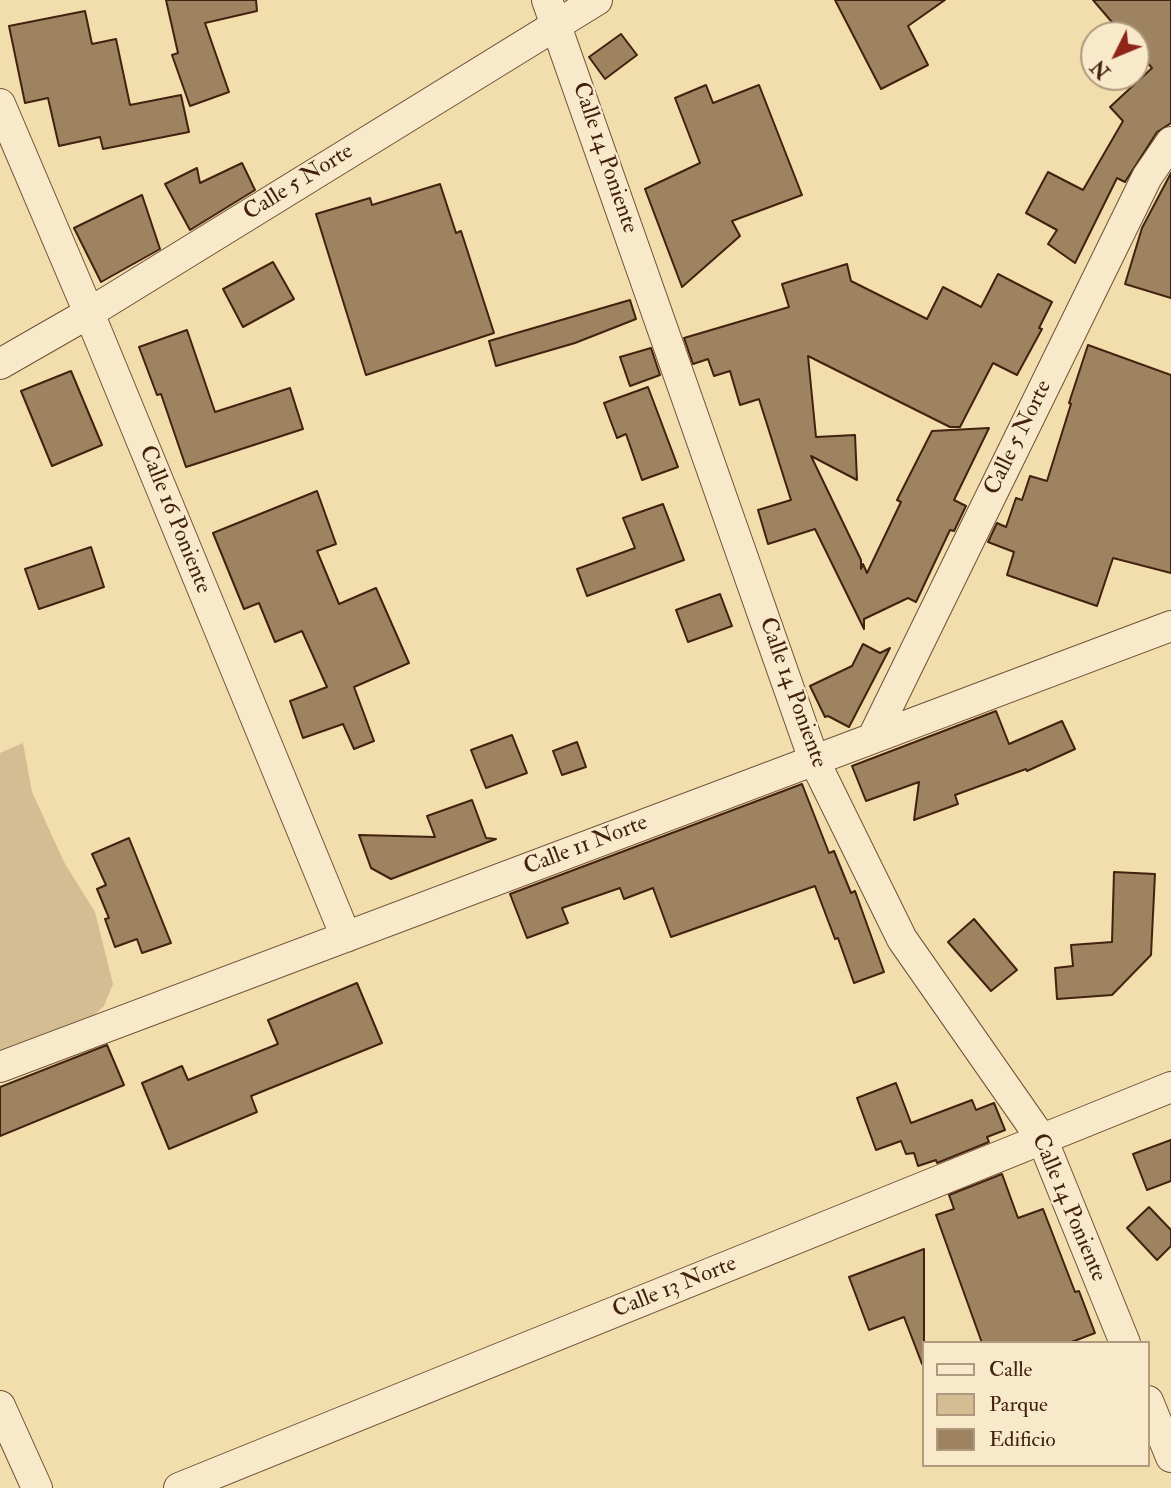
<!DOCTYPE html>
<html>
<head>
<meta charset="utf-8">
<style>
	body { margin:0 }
	#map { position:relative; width:1171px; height:1488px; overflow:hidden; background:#f2ddad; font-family:"IM FELL Double Pica",serif }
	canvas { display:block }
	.legend { position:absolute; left:922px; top:1341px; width:228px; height:126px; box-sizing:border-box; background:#f7e9ca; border:2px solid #af997f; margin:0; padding:9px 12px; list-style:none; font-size:21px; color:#43210f }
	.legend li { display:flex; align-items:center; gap:14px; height:35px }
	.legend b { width:35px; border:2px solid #af997f }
	.north { position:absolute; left:1080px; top:21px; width:70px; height:70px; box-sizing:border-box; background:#f7e9ca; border:2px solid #af997f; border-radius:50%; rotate:227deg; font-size:19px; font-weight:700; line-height:28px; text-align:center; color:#43210f }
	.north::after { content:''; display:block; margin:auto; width:24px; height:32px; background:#8f2418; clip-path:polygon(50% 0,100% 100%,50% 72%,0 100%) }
</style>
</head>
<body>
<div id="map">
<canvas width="1171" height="1488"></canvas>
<ul class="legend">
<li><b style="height:9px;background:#f7e9ca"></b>Calle</li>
<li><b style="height:19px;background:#d4bd92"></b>Parque</li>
<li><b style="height:19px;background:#9e8361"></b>Edificio</li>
</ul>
<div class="north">N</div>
</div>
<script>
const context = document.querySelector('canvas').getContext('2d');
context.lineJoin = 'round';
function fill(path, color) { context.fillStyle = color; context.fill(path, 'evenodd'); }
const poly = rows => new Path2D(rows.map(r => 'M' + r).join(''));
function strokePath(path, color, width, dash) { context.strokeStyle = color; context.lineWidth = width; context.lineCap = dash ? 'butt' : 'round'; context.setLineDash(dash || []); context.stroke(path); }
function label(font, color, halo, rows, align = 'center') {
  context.font = font + ' "IM FELL Double Pica",serif'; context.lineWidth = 5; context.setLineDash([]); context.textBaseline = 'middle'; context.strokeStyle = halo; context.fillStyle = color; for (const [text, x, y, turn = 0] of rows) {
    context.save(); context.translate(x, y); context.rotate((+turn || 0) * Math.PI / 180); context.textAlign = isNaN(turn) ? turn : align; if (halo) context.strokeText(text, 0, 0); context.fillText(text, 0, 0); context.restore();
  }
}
const green = poly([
	[23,743,32,792,64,862,95,912,113,984,104,1006,79,1029,0,1059,0,753]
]);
const building = poly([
	[166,0,256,0,257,11,205,23,229,92,190,106,172,55,178,53,166,0],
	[835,0,945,0,908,26,928,65,881,89,835,0],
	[1093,0,1171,0,1171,123,1157,132,1125,182,1117,178,1075,263,1048,244,1057,230,1026,213,1048,172,1083,190,1123,121,1110,107,1152,68,1136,50,1136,35,1123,35,1093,0],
	[85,11,92,44,116,39,130,105,181,95,189,132,103,149,100,137,59,146,48,98,25,103,9,26,85,11],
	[621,34,637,55,605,79,589,57,621,34],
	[706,85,713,103,759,85,802,195,732,221,740,236,682,287,645,189,700,163,675,98,706,85],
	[242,163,255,190,190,230,165,184,197,168,200,183,242,163],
	[1171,173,1171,298,1125,284,1142,228,1171,173],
	[440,184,456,233,461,231,494,333,366,375,316,214,370,198,372,205,440,184],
	[142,195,160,249,101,282,74,228,142,195],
	[273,262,294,299,243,327,223,289,273,262],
	[847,264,851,281,927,319,943,287,981,307,998,274,1052,302,1039,328,1042,329,1017,375,993,363,960,427,950,427,808,356,816,437,855,435,857,480,811,456,861,560,861,569,863,564,867,573,901,502,897,500,932,431,989,428,954,500,966,506,954,531,950,530,916,602,908,598,864,619,864,629,815,529,768,544,758,510,791,500,759,399,740,405,730,371,714,376,708,359,693,364,684,338,789,307,782,284,847,264],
	[630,300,636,319,575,343,496,366,489,341,630,300],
	[187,330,215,412,290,388,303,429,186,467,161,394,157,395,139,347,187,330],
	[1088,345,1171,375,1171,573,1113,558,1097,606,1007,575,1014,552,988,542,997,523,1006,527,1016,498,1022,500,1030,476,1047,481,1071,404,1069,403,1088,345],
	[651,348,660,375,630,386,620,357,651,348],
	[71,371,102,445,52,466,21,391,71,371],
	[648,387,678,467,642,480,626,434,617,438,604,403,648,387],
	[317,491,336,544,317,551,339,604,376,588,409,663,354,687,374,741,354,749,343,724,303,738,290,701,327,687,302,631,275,642,259,603,244,609,213,533,317,491],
	[663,504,684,560,587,596,577,569,635,548,623,518,663,504],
	[91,547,104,587,39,609,25,569,91,547],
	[720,594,732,626,688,642,676,610,720,594],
	[863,644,880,653,890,648,849,727,828,716,825,717,810,686,852,666,863,644],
	[996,711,1009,744,1062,721,1075,749,1027,771,1026,769,955,795,958,804,914,820,919,782,866,801,852,766,996,711],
	[512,735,527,773,486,788,471,750,512,735],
	[577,742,586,767,562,775,553,751,577,742],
	[802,784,829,853,834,851,851,893,855,891,884,972,854,983,838,938,835,939,815,886,671,937,653,888,624,899,620,888,562,908,568,923,527,938,510,894,802,784],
	[472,800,486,838,496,839,391,879,371,868,359,835,435,837,427,816,472,800],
	[129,838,171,943,142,953,137,939,115,947,105,919,109,918,97,889,106,885,92,854,129,838],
	[1114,872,1155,874,1151,955,1112,995,1057,999,1055,968,1073,966,1071,945,1112,942,1114,872],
	[974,919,1017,970,991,991,948,942,974,919],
	[357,983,382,1043,251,1096,257,1112,169,1149,142,1083,182,1066,188,1080,278,1044,268,1020,357,983],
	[107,1045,124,1085,0,1136,0,1087,107,1045],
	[896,1083,911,1123,972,1100,976,1110,994,1103,1005,1130,987,1137,989,1142,937,1163,936,1160,918,1166,914,1153,906,1154,901,1141,876,1150,857,1098,896,1083],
	[1171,1140,1171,1181,1147,1190,1133,1154,1171,1140],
	[1002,1174,1018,1218,1043,1209,1075,1292,1079,1291,1095,1333,1069,1343,982,1343,936,1215,954,1209,949,1195,1002,1174],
	[1149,1207,1171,1230,1171,1246,1157,1260,1127,1228,1149,1207],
	[924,1249,924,1363,922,1364,904,1317,869,1330,849,1277,924,1249]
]);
const minor = poly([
	[547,0,814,760,902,939,1043,1141,1125,1343],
	[0,104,89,313,346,937],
	[0,364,89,313,597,0],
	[873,737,1147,177,1171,142],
	[0,1067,1171,626],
	[1148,1401,1171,1457],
	[0,1406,37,1488],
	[179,1488,1171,1087]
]);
const streetNames = [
	["Calle 14 Poniente",604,158,71],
	["Calle 5 Norte",299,183,-32],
	["Calle 5 Norte",1019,438,-64],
	["Calle 16 Poniente",174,520,68],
	["Calle 14 Poniente",792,693,70],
	["Calle 11 Norte",586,846,-21],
	["Calle 14 Poniente",1068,1208,67],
	["Calle 13 Norte",675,1288,-22]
];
fill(green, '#d4bd92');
fill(building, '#9e8361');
strokePath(building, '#43210f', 2);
strokePath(minor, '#6f5036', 32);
strokePath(minor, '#f7e9ca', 30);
label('23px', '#43210f', '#f7e9ca', streetNames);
</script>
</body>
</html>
